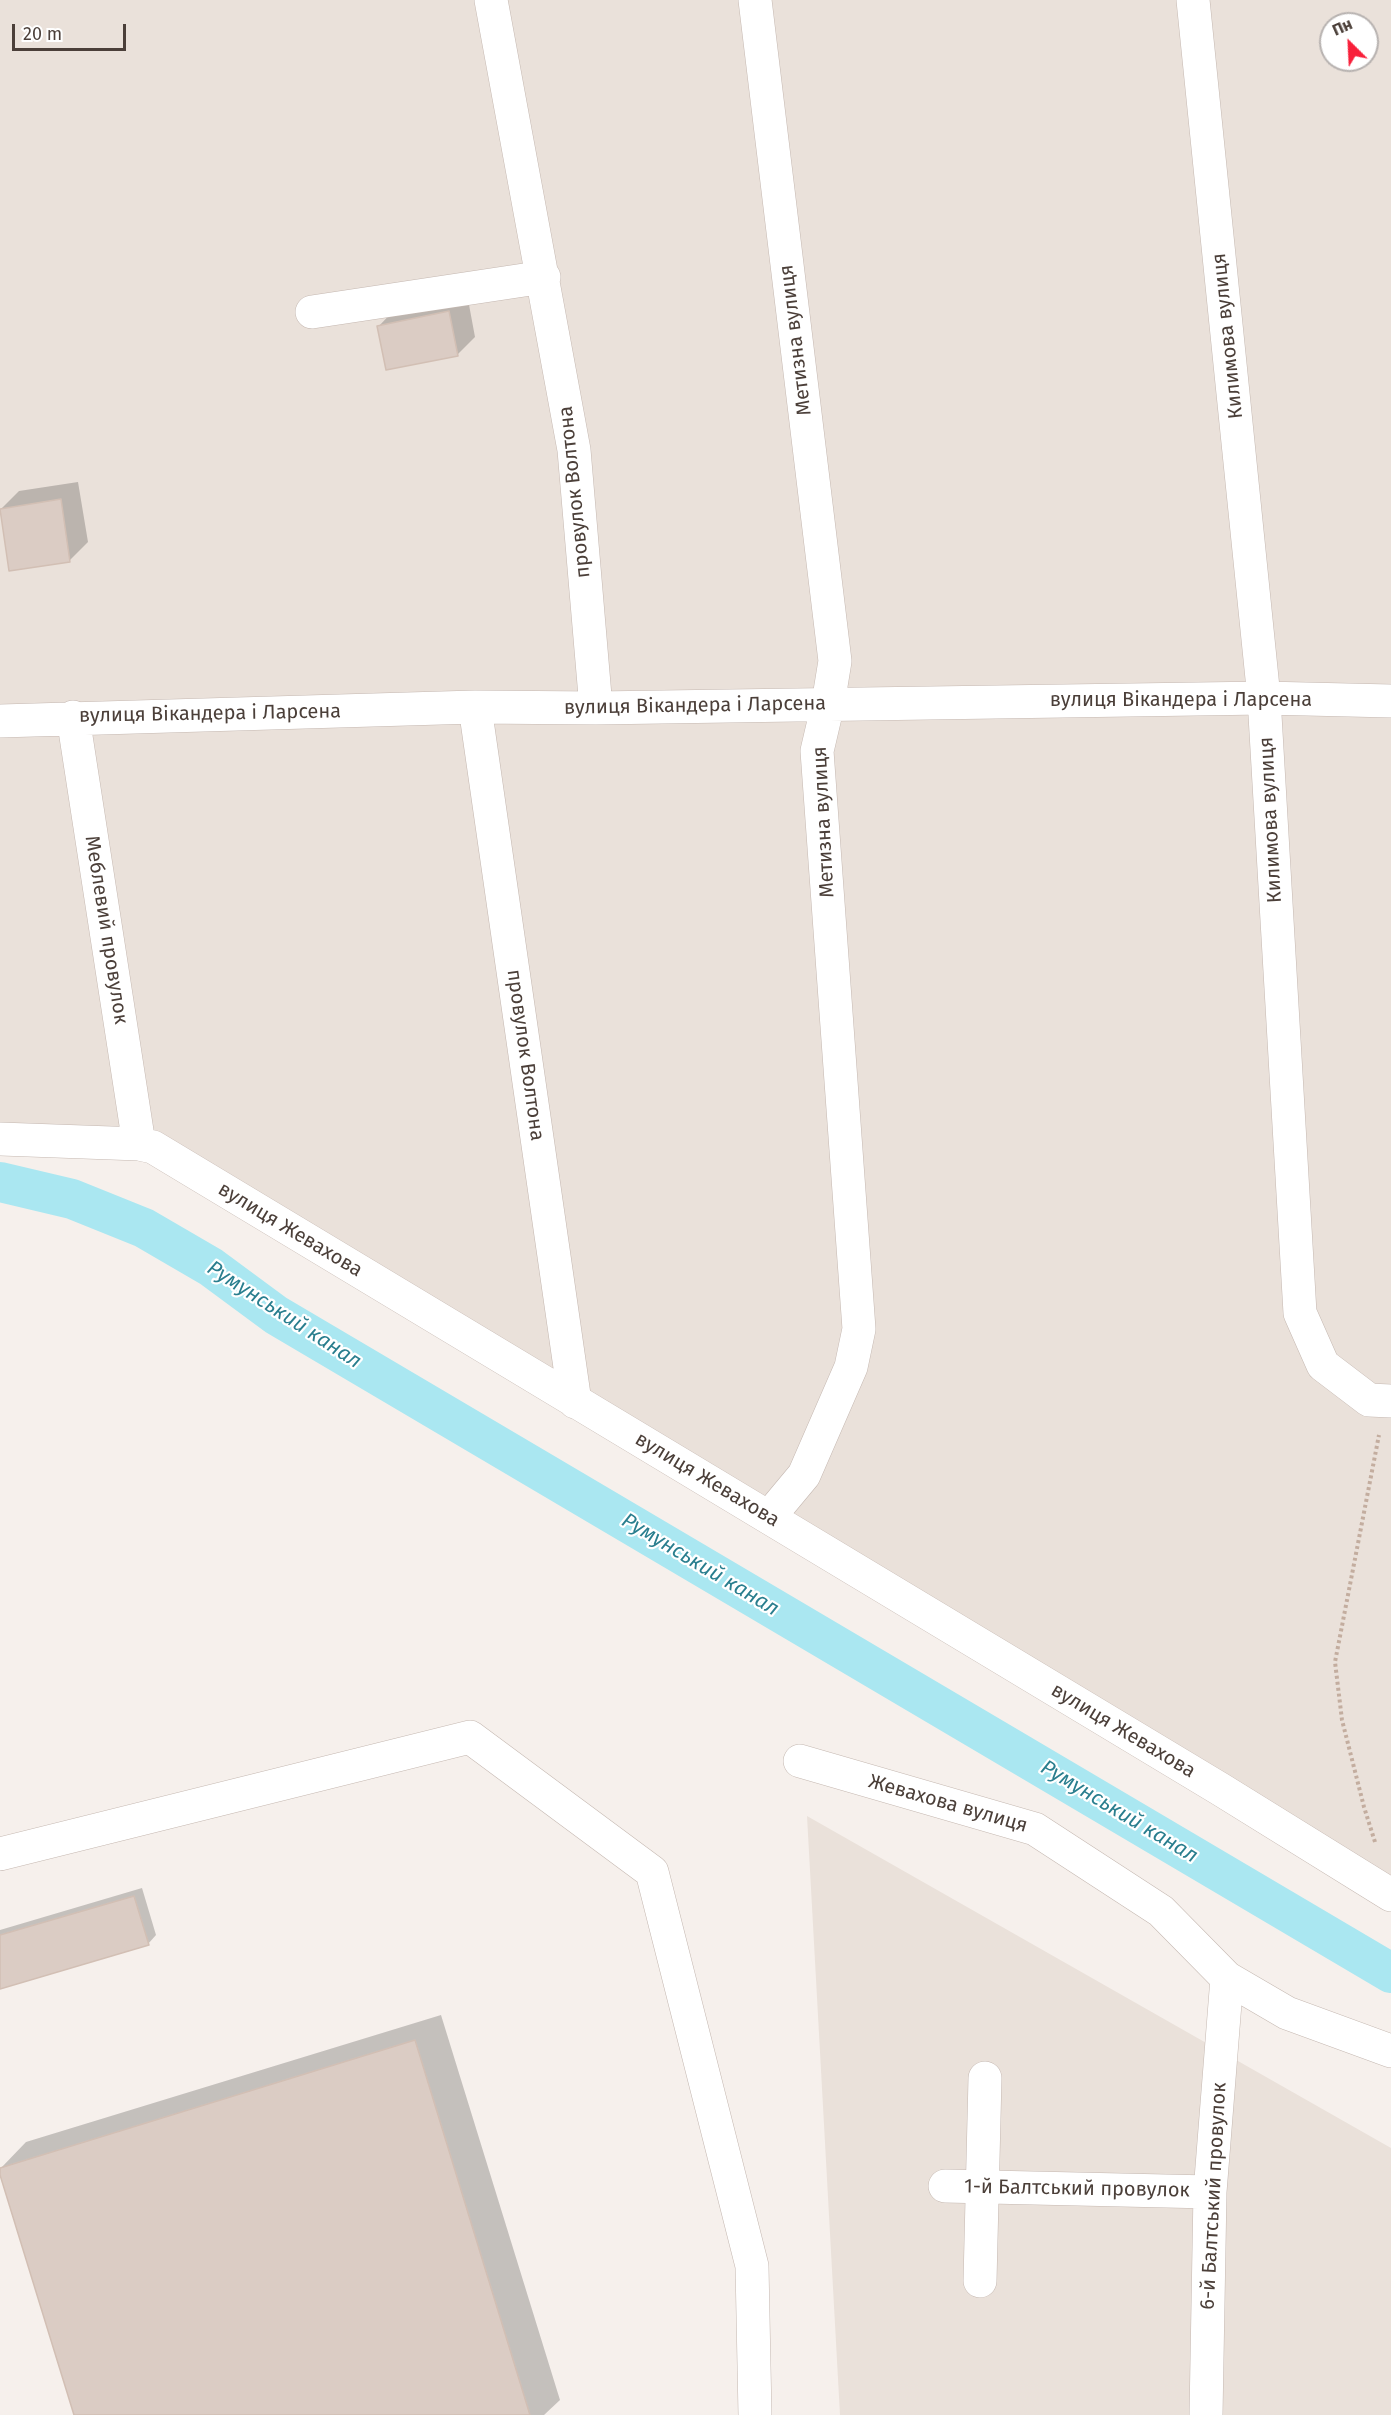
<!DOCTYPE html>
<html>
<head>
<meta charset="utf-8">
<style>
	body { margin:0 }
	#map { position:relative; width:1391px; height:2415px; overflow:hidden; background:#f6f0ec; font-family:"Fira Sans",sans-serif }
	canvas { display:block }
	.north { position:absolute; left:1319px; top:12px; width:60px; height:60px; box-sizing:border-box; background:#fff; border:2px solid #b7b2b0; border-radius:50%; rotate:336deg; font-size:16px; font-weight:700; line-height:24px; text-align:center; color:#4b3f39 }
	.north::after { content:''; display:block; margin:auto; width:21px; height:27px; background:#f8203a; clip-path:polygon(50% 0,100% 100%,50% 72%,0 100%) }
	.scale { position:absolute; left:12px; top:24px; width:114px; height:27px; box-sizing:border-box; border:3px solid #4b3f39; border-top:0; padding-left:8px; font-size:18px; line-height:21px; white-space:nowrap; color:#4b3f39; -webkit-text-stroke:4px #fff; paint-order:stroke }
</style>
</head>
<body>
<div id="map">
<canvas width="1391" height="2415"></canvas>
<div class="north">Пн</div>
<div class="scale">20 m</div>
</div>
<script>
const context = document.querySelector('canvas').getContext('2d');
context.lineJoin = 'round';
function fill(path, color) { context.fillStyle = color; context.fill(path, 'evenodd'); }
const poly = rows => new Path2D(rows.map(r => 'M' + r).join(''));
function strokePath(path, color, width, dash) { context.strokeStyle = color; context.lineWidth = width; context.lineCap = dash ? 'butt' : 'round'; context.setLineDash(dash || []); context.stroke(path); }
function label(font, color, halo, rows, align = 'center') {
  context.font = font + ' "Fira Sans",sans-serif'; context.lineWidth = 4.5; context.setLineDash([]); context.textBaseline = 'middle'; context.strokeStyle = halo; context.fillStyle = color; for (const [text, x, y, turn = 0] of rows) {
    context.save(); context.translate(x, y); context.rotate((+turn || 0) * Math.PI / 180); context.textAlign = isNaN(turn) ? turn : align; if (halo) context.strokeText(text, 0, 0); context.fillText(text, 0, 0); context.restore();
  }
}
const residential = poly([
	[0,0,1391,0,1391,1888,157,1132,0,1127],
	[1331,24,1367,24,1367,60,1331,60],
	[807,1816,1391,2148,1391,2415,840,2415]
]);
const shadow = poly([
	[467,294,475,337,457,355,379,326,396,308],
	[78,482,88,542,70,560,1,509,19,491],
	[142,1888,156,1935,148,1944,0,1988,0,1930],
	[441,2015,560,2400,544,2415,75,2415,0,2169,26,2142]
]);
const canal = poly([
	[0,1182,72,1199,144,1228,211,1267,276,1315,1391,1973]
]);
const building = poly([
	[449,311,458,356,386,370,377,326,449,311],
	[61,499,70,562,9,571,0,509,61,499],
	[134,1896,149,1945,0,1989,0,1935,134,1896],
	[415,2040,530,2415,74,2415,0,2175,0,2168,415,2040]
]);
const path = poly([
	[1375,1842,1364,1807,1342,1720,1335,1662,1379,1435]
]);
const minor = poly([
	[491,0,574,450,596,708],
	[755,0,835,661,828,704,817,751,859,1329,851,1367,804,1475,769,1517],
	[1193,0,1264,698,1300,1313,1323,1365,1369,1400,1391,1401],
	[312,312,544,277],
	[475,707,575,1402],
	[73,717,139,1144],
	[0,721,475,707,596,708,1264,698,1391,701],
	[0,1139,139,1144,153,1147,1220,1789,1391,1895],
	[800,1761,1035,1829,1161,1911,1227,1978,1287,2013,1391,2051],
	[0,1854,470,1737,652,1872,752,2266,755,2415],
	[945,2186,1210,2192],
	[980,2281,985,2078],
	[1206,2415,1210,2192,1227,1978]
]);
const streetNames = [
	["Килимова вулиця",1228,336,-96],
	["Метизна вулиця",796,340,-97],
	["провулок Волтона",575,492,-96],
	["вулиця Вікандера і Ларсена",1181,700],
	["вулиця Вікандера і Ларсена",695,706,-1],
	["вулиця Вікандера і Ларсена",210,714,-1],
	["Килимова вулиця",1271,820,-93],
	["Метизна вулиця",824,822,-93],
	["Меблевий провулок",106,930,81],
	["провулок Волтона",525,1055,82],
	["вулиця Жевахова",290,1230,31],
	["вулиця Жевахова",707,1480,31],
	["вулиця Жевахова",1123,1731,31],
	["Жевахова вулиця",948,1804,16],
	["1-й Балтський провулок",1077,2189,1],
	["6-й Балтський провулок",1214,2196,-87]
];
const waterNames = [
	["Румунський канал",284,1315,33],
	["Румунський канал",700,1565,31],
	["Румунський канал",1119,1812,31]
];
fill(residential, '#eae1da');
fill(shadow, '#0003');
strokePath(canal, '#aae7f1', 40);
fill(building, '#dbccc4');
strokePath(building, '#d2bfb4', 1.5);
strokePath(minor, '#c5b8b1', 34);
strokePath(path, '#c3ad9f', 4, [3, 3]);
strokePath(minor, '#fff', 33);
label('20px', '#4b3f39', '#fff', streetNames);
label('italic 21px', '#297e8e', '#fff', waterNames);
</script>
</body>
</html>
